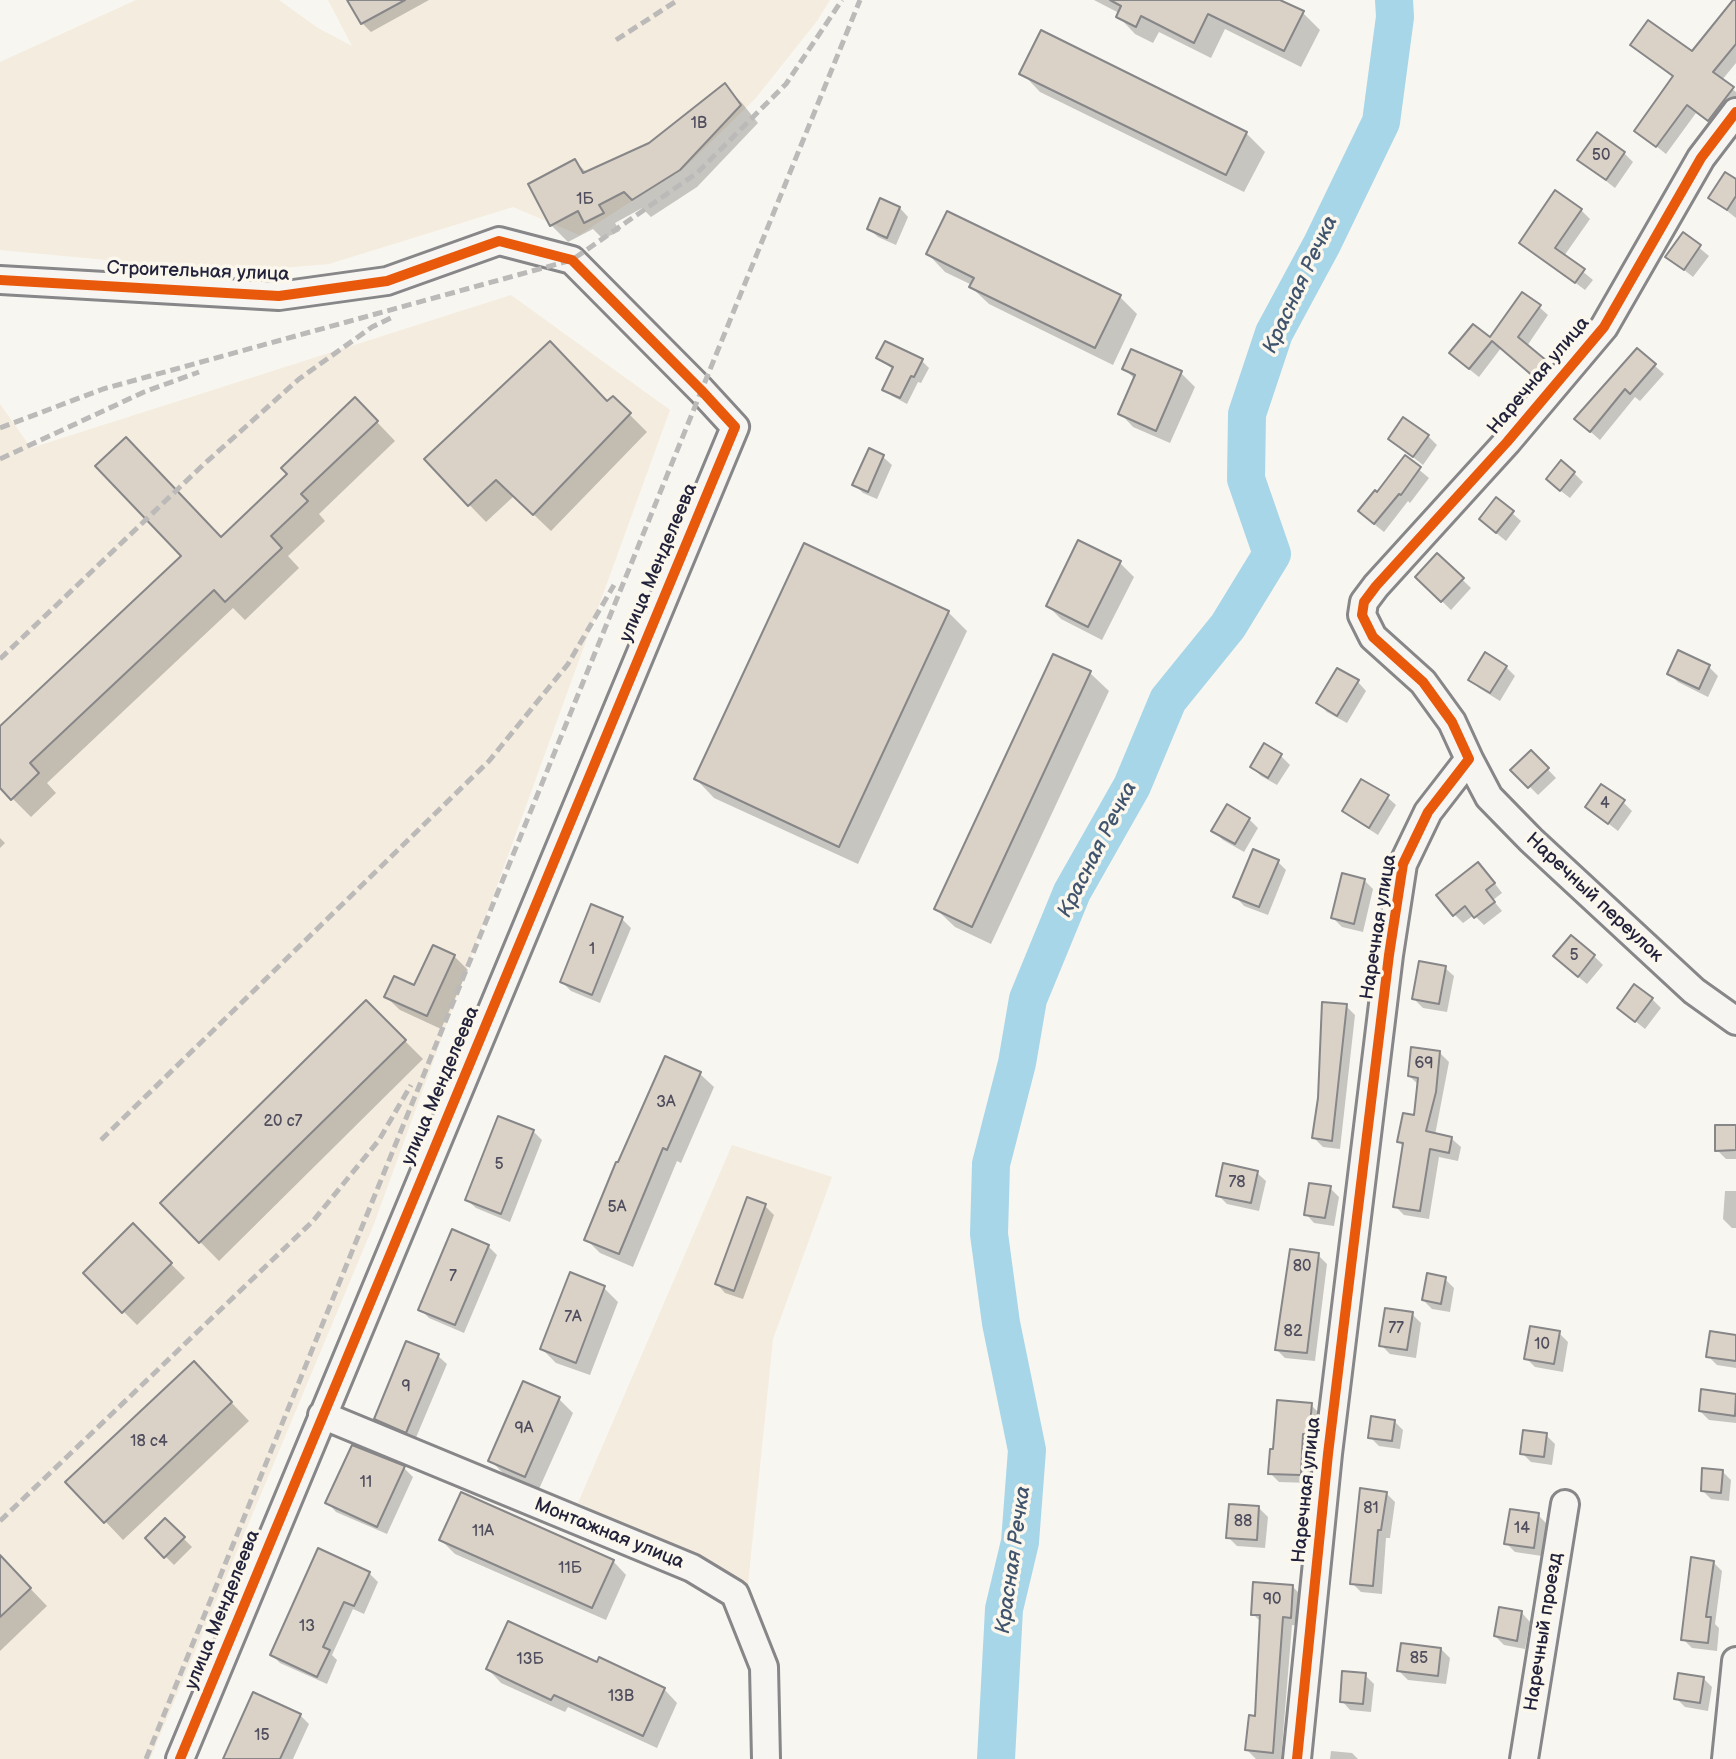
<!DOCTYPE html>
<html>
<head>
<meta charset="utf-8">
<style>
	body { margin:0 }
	canvas { display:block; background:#f8f6f0 }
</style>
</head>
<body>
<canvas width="1736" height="1759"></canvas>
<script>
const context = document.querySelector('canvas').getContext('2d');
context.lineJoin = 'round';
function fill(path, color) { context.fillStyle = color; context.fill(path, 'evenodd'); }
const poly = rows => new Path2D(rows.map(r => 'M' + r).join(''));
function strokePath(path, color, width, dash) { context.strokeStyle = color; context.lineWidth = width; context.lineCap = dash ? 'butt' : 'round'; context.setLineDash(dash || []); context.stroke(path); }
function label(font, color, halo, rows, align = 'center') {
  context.font = font + ' "Balsamiq Sans",sans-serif'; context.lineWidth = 7; context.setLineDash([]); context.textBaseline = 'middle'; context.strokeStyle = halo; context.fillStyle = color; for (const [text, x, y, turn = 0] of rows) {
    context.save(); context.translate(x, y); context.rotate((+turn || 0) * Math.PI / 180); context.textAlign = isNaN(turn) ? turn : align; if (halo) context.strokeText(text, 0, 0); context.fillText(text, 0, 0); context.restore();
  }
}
const built = poly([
	[136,0,279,0,318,28,352,46,328,0,830,0,817,21,755,99,685,167,579,235,513,207,329,264,234,272,0,250,0,62],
	[511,295,670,410,374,1224,150,1759,0,1759,0,404,31,448],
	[732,1145,832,1177,773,1339,748,1584,578,1503]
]);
const shadow = poly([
	[349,0,429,0,371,32,362,23],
	[1094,0,1276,0,1303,13,1320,30,1301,67,1225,29,1211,58,1159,32,1153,43,1135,34,1118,16,1119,13],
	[1736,15,1736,63,1722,80,1736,92,1736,104,1718,129,1696,113,1666,154,1637,131,1674,78,1632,45,1692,53],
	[1022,73,1246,133,1265,152,1244,192,1040,92],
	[725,86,742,103,758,123,697,187,651,217,642,208,615,223,620,231,603,239,593,229,568,242,551,225,575,161,587,173,650,144],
	[1624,153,1633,162,1615,188,1579,160],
	[1736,181,1736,218,1711,198],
	[900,208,908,217,896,245,878,237,869,229],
	[1581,210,1590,219,1564,256,1593,280,1585,290,1522,243],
	[1684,235,1709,256,1693,277,1668,257],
	[928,254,1120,297,1137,314,1113,365,989,304,971,287,972,285,945,272],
	[1539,307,1548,315,1527,346,1555,371,1544,384,1501,348,1479,377,1460,362],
	[1637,350,1664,374,1640,401,1635,397,1600,440,1576,419],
	[878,358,922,361,929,368,921,383,918,382,907,404,892,396,885,389,894,370],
	[1124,369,1181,373,1195,387,1170,443,1133,427,1120,413,1135,379],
	[613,398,647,432,551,531,514,496,486,522,426,460,608,403],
	[355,399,395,441,319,514,325,521,288,556,299,568,245,620,233,608,47,783,56,793,31,817,0,786,0,725,2,727,222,539,289,474],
	[1428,436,1437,445,1423,465,1390,439],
	[870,450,883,457,892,465,877,499,863,493,854,484],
	[1405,458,1429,478,1410,503,1408,501,1384,532,1369,520],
	[1574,473,1583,482,1570,498,1557,488],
	[1512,513,1521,521,1506,541,1490,528],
	[1437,555,1471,588,1451,610,1417,577],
	[1120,563,1134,577,1102,640,1061,619,1048,606],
	[948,612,967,631,858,864,714,798,696,779],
	[1054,656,1090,673,1109,691,991,944,955,927,936,909],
	[1506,667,1515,676,1500,701,1479,688,1470,679],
	[1709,667,1718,676,1708,697,1678,682,1669,674],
	[1358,682,1366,691,1347,723,1327,712,1318,703],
	[1531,752,1556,778,1538,795,1513,770],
	[1281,756,1290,765,1277,785,1261,776,1252,767],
	[1387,797,1396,805,1378,835,1353,819,1344,811],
	[1623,802,1632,811,1618,831,1587,807],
	[1249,819,1258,828,1244,852,1223,840,1214,831],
	[0,838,5,843,0,848],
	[1278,862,1286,870,1268,915,1244,906,1236,897],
	[1487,873,1502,893,1493,900,1502,911,1484,925,1474,915,1463,923,1454,914],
	[1364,880,1373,889,1363,932,1342,927,1333,918],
	[622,919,631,928,600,1003,571,991,562,982],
	[454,956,468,970,441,1029,400,1010,386,997,415,988],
	[1594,956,1603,965,1587,984,1564,965],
	[1445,968,1454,976,1447,1012,1423,1008,1414,999],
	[1652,999,1661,1008,1645,1029,1619,1008],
	[366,1002,423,1059,219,1261,162,1203],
	[1346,1006,1355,1015,1340,1149,1323,1147,1314,1138],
	[1440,1053,1449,1062,1435,1135,1452,1139,1461,1147,1458,1161,1439,1157,1429,1219,1404,1215,1395,1206,1404,1147,1398,1141,1415,1117,1419,1085,1409,1076],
	[666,1059,700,1074,714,1087,681,1163,677,1161,633,1267,600,1253,586,1239],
	[1736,1127,1736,1159,1726,1159,1717,1150],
	[533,1131,542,1140,510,1222,476,1208,467,1200],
	[1257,1173,1266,1181,1259,1211,1227,1204,1218,1195],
	[1330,1188,1339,1197,1334,1226,1314,1223,1306,1214],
	[1725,1191,1736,1191,1736,1228,1732,1228,1723,1219],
	[765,1206,774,1215,743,1299,725,1293,717,1284],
	[133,1226,185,1278,137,1325,85,1273],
	[488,1246,497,1255,464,1333,429,1318,420,1309],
	[1318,1255,1327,1264,1315,1361,1285,1358,1276,1349],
	[571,1275,604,1288,618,1302,590,1375,556,1363,542,1349],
	[1445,1279,1454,1288,1450,1312,1432,1309,1423,1300],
	[1412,1314,1421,1323,1416,1358,1390,1354,1381,1345],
	[1559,1333,1568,1342,1563,1372,1535,1367,1526,1358],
	[1736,1337,1736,1368,1717,1365,1708,1356],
	[438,1356,447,1364,415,1440,385,1428,376,1419],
	[212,1382,249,1421,123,1540,105,1521],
	[1703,1391,1736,1395,1736,1423,1709,1420,1700,1411],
	[559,1399,573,1413,539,1489,504,1474,491,1461],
	[1311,1405,1320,1414,1317,1443,1311,1442,1310,1483,1279,1482,1270,1473,1274,1451],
	[1394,1421,1403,1430,1400,1449,1379,1446,1370,1437],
	[1546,1435,1555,1444,1552,1465,1531,1462,1522,1453],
	[404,1468,413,1477,387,1534,336,1512,328,1503],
	[1722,1471,1731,1480,1729,1501,1711,1499,1702,1490],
	[1386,1493,1395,1502,1390,1538,1386,1538,1382,1594,1361,1592,1352,1583],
	[1259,1508,1268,1517,1265,1548,1237,1546,1228,1537],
	[1538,1515,1547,1524,1542,1556,1515,1552,1506,1543],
	[165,1520,192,1547,174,1565,147,1538],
	[441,1540,613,1561,626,1575,606,1620,455,1554],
	[0,1557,47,1606,0,1651],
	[1713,1562,1722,1571,1715,1624,1719,1628,1717,1651,1692,1648,1683,1639],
	[369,1573,378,1582,364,1614,353,1609,332,1655,337,1660,327,1684,280,1663,272,1655],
	[1292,1586,1301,1595,1299,1626,1292,1625,1281,1759,1256,1759,1247,1750,1257,1718,1262,1623,1253,1614],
	[1522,1613,1530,1622,1525,1649,1504,1645,1495,1636],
	[1441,1649,1450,1658,1446,1684,1408,1680,1399,1671],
	[598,1664,664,1689,677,1703,657,1748,568,1707,565,1712,501,1683,488,1669],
	[1365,1675,1374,1684,1371,1712,1350,1710,1342,1701],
	[1703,1678,1712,1687,1708,1711,1685,1707,1676,1698],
	[300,1715,309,1724,293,1759,224,1759],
	[1331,1751,1352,1753,1358,1759,1330,1759]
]);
const river = poly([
	[996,1759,1004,1609,1020,1542,1027,1450,1001,1323,989,1234,991,1164,1017,1063,1028,999,1072,892,1132,786,1168,700,1228,626,1272,554,1246,479,1247,414,1274,333,1322,244,1381,122,1395,17,1394,0]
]);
const building = poly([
	[347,0,405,0,361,24,347,0],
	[1110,0,1280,0,1304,11,1284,51,1208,14,1194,43,1141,16,1136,27,1116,17,1121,6,1110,0],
	[1733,0,1736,0,1736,44,1713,72,1734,87,1708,121,1687,105,1656,147,1634,131,1673,76,1630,45,1648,20,1692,51,1733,0],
	[1041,30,1247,132,1226,175,1019,74,1041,30],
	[725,83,741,105,680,170,632,200,624,192,599,205,604,213,584,223,578,211,550,226,528,184,575,159,583,173,649,143,725,83],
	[1597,132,1625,152,1606,180,1577,160,1597,132],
	[1725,172,1736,179,1736,196,1727,210,1708,198,1725,172],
	[1555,190,1582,209,1555,248,1585,269,1575,283,1519,243,1555,190],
	[880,198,900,207,887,238,867,229,880,198],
	[947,211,1121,295,1095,348,969,287,974,278,926,254,947,211],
	[1683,232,1701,245,1684,270,1665,257,1683,232],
	[1522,292,1541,305,1518,337,1547,361,1534,377,1492,341,1469,369,1449,353,1473,324,1490,337,1522,292],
	[550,341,607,401,613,396,631,413,533,515,496,480,468,506,424,459,550,341],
	[885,341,923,359,914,377,911,376,900,398,882,390,893,367,876,358,885,341],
	[1637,348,1656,364,1630,394,1625,389,1590,432,1574,419,1637,348],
	[1131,349,1182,371,1156,431,1118,414,1135,375,1122,369,1131,349],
	[355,397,378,421,301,494,308,501,271,536,282,548,225,602,214,590,30,763,39,773,11,800,0,788,0,726,181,556,95,466,126,437,221,537,287,474,281,468,355,397],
	[1403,417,1429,435,1413,457,1388,439,1403,417],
	[869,448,884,455,868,492,852,485,869,448],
	[1405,455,1421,467,1401,495,1399,494,1374,524,1358,511,1375,490,1377,492,1405,455],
	[1561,460,1575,472,1560,491,1546,479,1561,460],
	[1496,497,1514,511,1496,533,1479,519,1496,497],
	[1078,540,1121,561,1088,627,1046,606,1078,540],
	[804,543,949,611,839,847,694,779,804,543],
	[1437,553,1464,578,1441,602,1415,577,1437,553],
	[1678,650,1710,665,1699,689,1667,674,1678,650],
	[1485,652,1507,666,1490,693,1468,680,1485,652],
	[1053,654,1091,671,972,927,934,909,1053,654],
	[1337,668,1359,680,1337,716,1316,703,1337,668],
	[1264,743,1282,754,1268,778,1250,767,1264,743],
	[1531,750,1549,768,1528,788,1510,770,1531,750],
	[1361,779,1389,795,1369,828,1342,811,1361,779],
	[1601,784,1625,800,1608,824,1585,807,1601,784],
	[1227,804,1250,818,1235,844,1211,831,1227,804],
	[1253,849,1279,860,1259,907,1233,897,1253,849],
	[1478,862,1495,883,1486,890,1495,902,1474,918,1465,906,1453,916,1436,895,1478,862],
	[1342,873,1365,879,1354,924,1331,918,1342,873],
	[591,904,623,917,592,995,560,982,591,904],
	[1571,935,1595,955,1578,977,1553,956,1571,935],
	[433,945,455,955,427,1016,384,997,394,976,414,985,433,945],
	[1419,961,1446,966,1439,1004,1412,999,1419,961],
	[1634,984,1653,998,1635,1022,1617,1008,1634,984],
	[366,1000,406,1040,199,1243,160,1203,366,1000],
	[1322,1002,1347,1004,1332,1141,1312,1138,1318,1098,1322,1002],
	[1411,1047,1440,1051,1436,1092,1426,1131,1452,1137,1449,1153,1430,1149,1420,1211,1393,1207,1403,1143,1397,1142,1403,1113,1414,1115,1418,1078,1408,1076,1411,1047],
	[665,1056,701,1072,667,1150,663,1148,619,1254,584,1240,616,1162,618,1162,665,1056],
	[498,1116,534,1130,501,1214,465,1200,498,1116],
	[1715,1125,1736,1125,1736,1150,1715,1151,1715,1125],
	[1223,1163,1258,1171,1251,1203,1216,1196,1223,1163],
	[1309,1183,1331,1186,1325,1218,1304,1215,1309,1183],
	[747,1197,766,1204,734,1291,715,1284,747,1197],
	[133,1223,172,1263,122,1313,83,1273,133,1223],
	[452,1229,489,1245,455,1325,418,1310,452,1229],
	[1290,1249,1319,1253,1307,1353,1275,1350,1290,1249],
	[570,1272,605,1286,576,1363,540,1349,570,1272],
	[1427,1273,1446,1277,1441,1304,1422,1300,1427,1273],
	[1385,1308,1413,1312,1407,1350,1379,1346,1385,1308],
	[1530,1326,1560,1331,1554,1364,1524,1359,1530,1326],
	[1710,1331,1736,1335,1736,1361,1706,1357,1710,1331],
	[406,1341,439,1354,406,1433,374,1419,406,1341],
	[194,1361,232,1402,104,1523,65,1482,194,1361],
	[523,1381,560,1397,525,1477,488,1461,523,1381],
	[1701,1389,1736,1394,1735,1416,1699,1411,1701,1389],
	[1277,1400,1312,1403,1309,1435,1303,1434,1301,1475,1268,1474,1270,1449,1273,1449,1277,1400],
	[1371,1416,1395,1420,1392,1441,1368,1438,1371,1416],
	[1523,1430,1547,1433,1544,1457,1520,1454,1523,1430],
	[352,1445,405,1466,377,1527,325,1503,352,1445],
	[1702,1468,1723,1470,1721,1493,1701,1491,1702,1468],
	[1360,1488,1387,1492,1381,1530,1378,1530,1373,1586,1350,1584,1360,1488],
	[461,1492,614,1560,592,1608,439,1540,461,1492],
	[1229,1504,1259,1506,1257,1540,1226,1538,1229,1504],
	[1510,1509,1539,1513,1534,1548,1504,1544,1510,1509],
	[165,1518,185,1537,164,1558,145,1538,165,1518],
	[318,1548,370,1572,354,1606,344,1602,323,1647,330,1650,317,1677,270,1655,318,1548],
	[0,1555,31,1588,0,1617,0,1555],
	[1691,1557,1714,1561,1706,1617,1711,1617,1708,1643,1681,1640,1691,1557],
	[1253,1582,1293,1585,1291,1618,1283,1617,1273,1753,1245,1750,1249,1715,1255,1716,1260,1615,1251,1615,1253,1582],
	[1499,1607,1522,1611,1517,1641,1494,1636,1499,1607],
	[508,1621,597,1662,599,1657,665,1688,643,1736,554,1695,551,1700,486,1669,508,1621],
	[1401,1643,1441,1648,1438,1676,1397,1671,1401,1643],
	[1342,1671,1366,1673,1363,1704,1340,1702,1342,1671],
	[1678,1673,1704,1677,1700,1703,1674,1699,1678,1673],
	[253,1692,301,1714,280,1759,223,1759,253,1692]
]);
const minor = poly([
	[0,280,279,296,387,281,499,241,572,260,701,390,735,427,180,1759],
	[1469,759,1489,797,1531,840,1694,991,1736,1021],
	[322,1415,692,1568,735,1594,764,1667,766,1759],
	[1297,1759,1328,1454,1389,955,1403,864,1428,812,1469,759,1452,722,1423,682,1373,637,1362,615,1364,602,1376,586,1507,442,1604,327,1701,158,1736,112],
	[1524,1759,1565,1504],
	[1726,1759,1736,1661]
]);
const rail = poly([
	[616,40,678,0],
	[0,428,103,389,572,260,697,173,786,84,842,0],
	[0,459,144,392,199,372],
	[0,659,203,465,299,379,372,327,395,316],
	[101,1140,489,761,568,664,614,585],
	[0,1521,313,1221,379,1140,411,1085],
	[146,1759,860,0]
]);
const cycleway = poly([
	[0,280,279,296,387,281,499,241,572,260,701,390,735,427,180,1759],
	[1297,1759,1328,1454,1389,955,1403,864,1428,812,1469,759,1452,722,1423,682,1373,637,1362,615,1364,602,1376,586,1507,442,1604,327,1701,158,1736,112]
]);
const numberNames = [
	["1В",699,124],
	["50",1601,156],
	["1Б",585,200],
	["4",1605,804],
	["1",592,950],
	["5",1574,956],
	["69",1424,1064],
	["3А",666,1103],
	["20 с7",283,1122],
	["5",499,1165],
	["78",1237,1183],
	["5А",617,1208],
	["80",1302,1267],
	["7",453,1277],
	["7А",573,1318],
	["77",1396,1329],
	["82",1293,1332],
	["10",1542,1345],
	["9",406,1387],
	["9А",524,1429],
	["18 с4",149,1442],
	["11",366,1483],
	["81",1371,1509],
	["88",1243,1522],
	["14",1522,1529],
	["11А",483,1532],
	["11Б",570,1569],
	["90",1272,1600],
	["13",307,1627],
	["85",1419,1659],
	["13Б",530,1660],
	["13В",621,1697],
	["15",262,1736]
];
const streetNames = [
	["Строительная улица",198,272,2],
	["Наречная улица",1539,376,-50],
	["улица Менделеева",659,563,-67],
	["Наречный переулок",1594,898,43],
	["Наречная улица",1379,927,-81],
	["улица Менделеева",441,1086,-67],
	["Наречная улица",1307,1490,-84],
	["Монтажная улица",609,1534,22],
	["улица Менделеева",223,1610,-68],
	["Наречный проезд",1544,1632,-81]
];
const waterNames = [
	["Красная Речка",1301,285,-65],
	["Красная Речка",1098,850,-63],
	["Красная Речка",1014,1560,-82]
];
fill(built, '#f4ecde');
fill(shadow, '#0003');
strokePath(river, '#a8d6e9', 38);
fill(building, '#dad2c7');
strokePath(building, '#878688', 2);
strokePath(minor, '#878688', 32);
strokePath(minor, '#f6f5f1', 26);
strokePath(rail, '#bcbab9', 5, [10, 5]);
strokePath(cycleway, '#e8590c', 10);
label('16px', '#504e5e', null, numberNames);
label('19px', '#22223b', '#fbf7ec', streetNames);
label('italic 21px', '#40546e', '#fbf7ec', waterNames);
</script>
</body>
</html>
